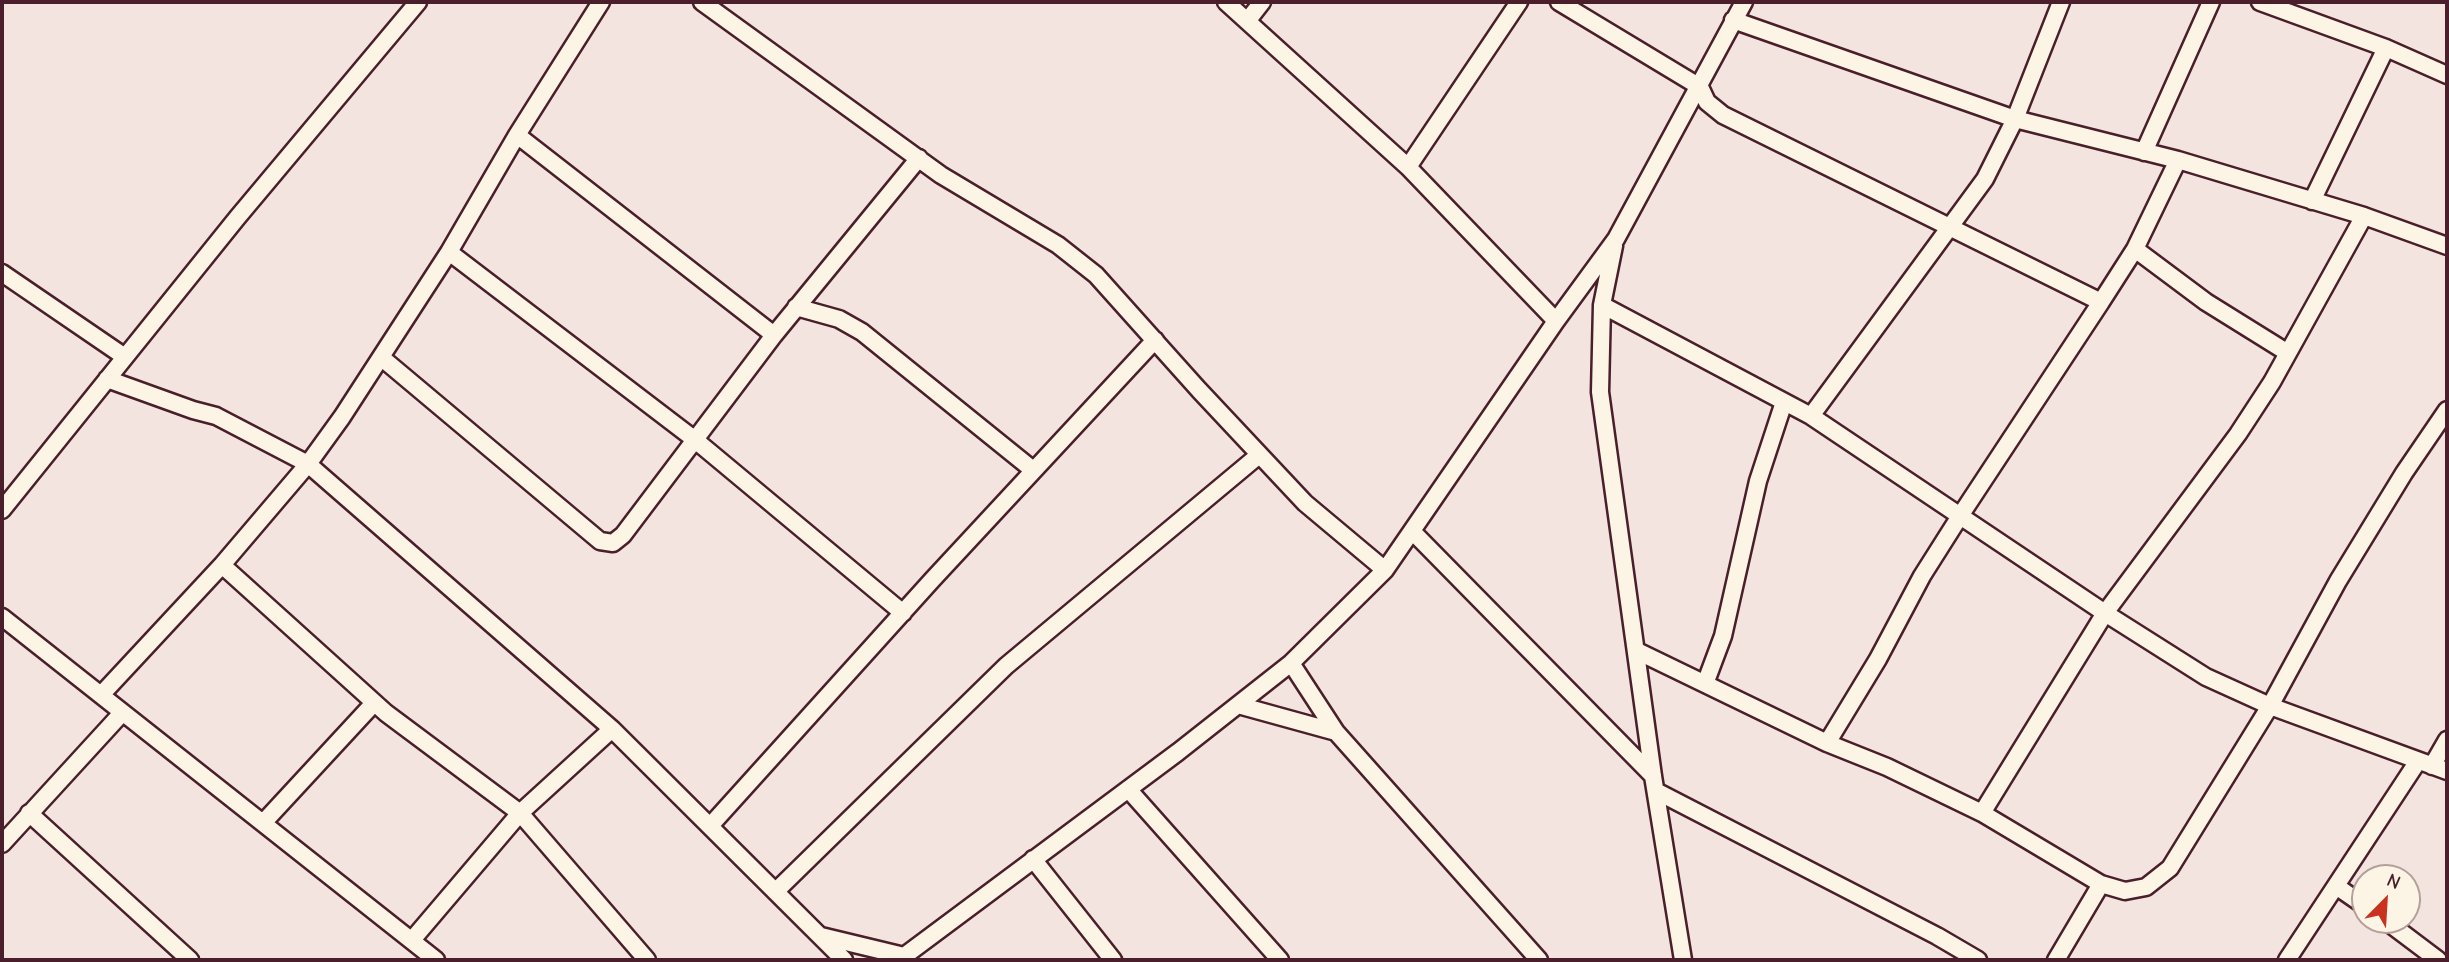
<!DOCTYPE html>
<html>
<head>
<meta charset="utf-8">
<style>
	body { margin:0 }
	#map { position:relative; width:2449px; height:962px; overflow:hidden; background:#f3e4df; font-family:"Comic Neue",sans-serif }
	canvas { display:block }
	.frame { position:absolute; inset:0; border:4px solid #4a1f2b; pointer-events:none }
	.north { position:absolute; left:2351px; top:864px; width:70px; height:70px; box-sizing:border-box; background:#fcf5e5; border:2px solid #b59f9b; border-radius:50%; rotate:24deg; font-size:19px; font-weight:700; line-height:28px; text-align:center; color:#4a1f2b }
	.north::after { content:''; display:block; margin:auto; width:24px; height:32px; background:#c8321e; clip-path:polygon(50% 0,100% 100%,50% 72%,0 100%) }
</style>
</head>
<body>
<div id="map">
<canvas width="2449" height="962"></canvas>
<div class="frame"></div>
<div class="north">N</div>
</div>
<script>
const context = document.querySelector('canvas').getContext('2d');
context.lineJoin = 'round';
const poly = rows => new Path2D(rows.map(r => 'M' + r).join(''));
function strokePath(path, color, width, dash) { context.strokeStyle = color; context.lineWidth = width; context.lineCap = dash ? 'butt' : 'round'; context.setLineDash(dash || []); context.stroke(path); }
const minor = poly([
	[702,2,941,175,1058,245,1096,275,1199,390,1305,503,1385,570],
	[1226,2,1408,167,1556,321],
	[1559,2,1700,87,1707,102,1723,115,2101,302,2135,249,2178,160],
	[2260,2,2386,48,2447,75],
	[1248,20,1262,2],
	[1733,20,2015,119,2178,160,2364,216,2447,246],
	[517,135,774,335],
	[2144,152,2211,2],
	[1408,167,1519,2],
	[2312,201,2386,48],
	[1614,246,1602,305,1600,392,1653,776,1683,960],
	[2135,249,2206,302,2288,353],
	[449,252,694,439,903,613],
	[2,273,125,357],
	[1602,305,1811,416,2105,613,2206,677,2270,706,2447,771],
	[796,307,839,319,862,332,1033,470],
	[382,358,600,541,613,543,623,535,774,335,919,158],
	[107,379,193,410,216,416,308,464,612,729,844,960],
	[1811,416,1985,179,2015,119,2061,2],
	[2,510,237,218,418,2],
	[1412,531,1653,776],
	[222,565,386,713,520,813,647,960],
	[2,617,436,960],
	[1637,651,1827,743,1887,767,1982,813,2101,884,2125,891,2146,887,2170,868,2270,706,2338,581,2404,473,2447,410],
	[1291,663,1336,732,1539,960],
	[1705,684,1723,636,1758,481,1784,402],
	[101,695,222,565,308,464,342,417,449,252,517,135,601,2],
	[1238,705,1336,732],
	[1827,743,1878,659,1922,576,1960,516,2101,302],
	[2432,766,2447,740],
	[1128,789,1280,960],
	[1656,791,1937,936,1978,960],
	[29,813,190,960],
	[1982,813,2105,613,2238,434,2272,382,2364,216],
	[263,823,374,703],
	[710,826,933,579,1155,340],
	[2,844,122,713],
	[1033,859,1113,960],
	[2336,886,2365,906],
	[776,891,1006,666,1259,455],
	[2385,920,2438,960],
	[821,936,904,956],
	[412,940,520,813,612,729],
	[899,960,1178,752,1291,663,1385,570,1556,321,1616,239,1744,2],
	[2056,960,2101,884],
	[2287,960,2418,761]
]);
strokePath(minor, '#4a1f2b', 21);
strokePath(minor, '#fcf5e5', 16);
</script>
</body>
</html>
